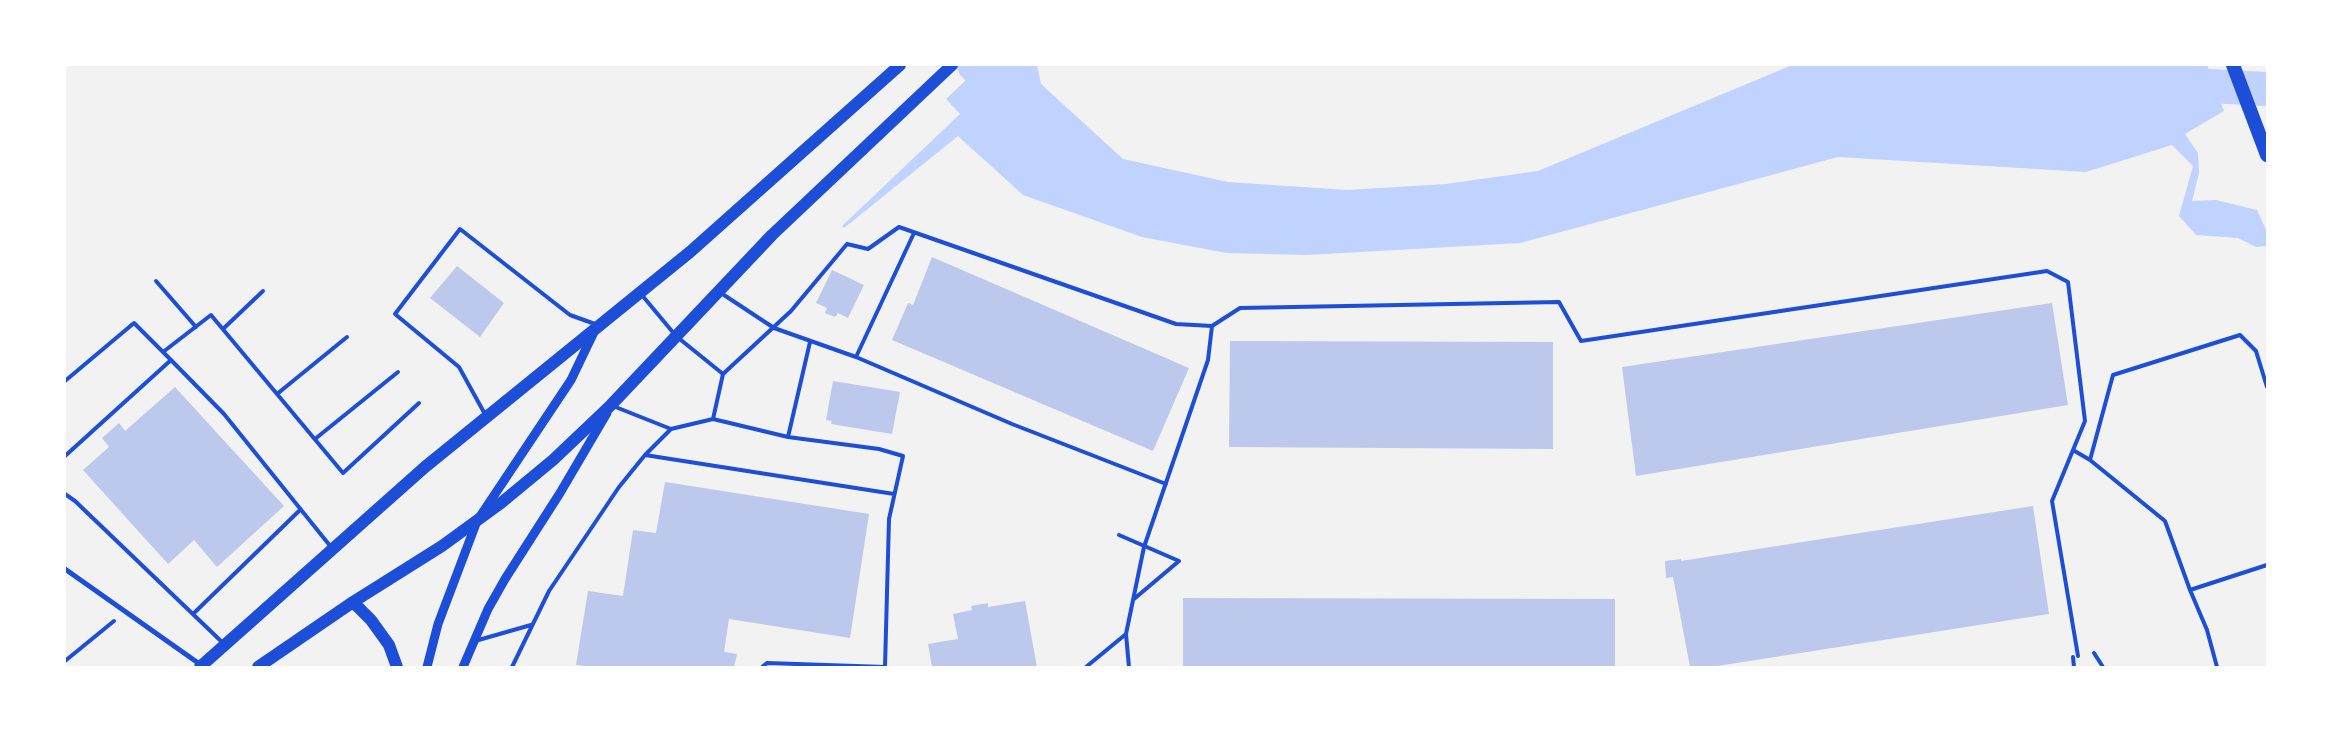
<!DOCTYPE html>
<html>
<head>
<meta charset="utf-8">
<style>
	body { margin:0 }
	#map { position:relative; width:2332px; height:732px; overflow:hidden; background:#f2f2f2; font-family:"DM Sans",sans-serif }
	canvas { display:block }
	.frame { position:absolute; inset:0; border:66px solid #fff; pointer-events:none }
</style>
</head>
<body>
<div id="map">
<canvas width="2332" height="732"></canvas>
<div class="frame"></div>
</div>
<script>
const context = document.querySelector('canvas').getContext('2d');
context.lineJoin = 'round';
function fill(path, color) { context.fillStyle = color; context.fill(path, 'evenodd'); }
const poly = rows => new Path2D(rows.map(r => 'M' + r).join(''));
function strokePath(path, color, width, dash) { context.strokeStyle = color; context.lineWidth = width; context.lineCap = dash ? 'butt' : 'round'; context.setLineDash(dash || []); context.stroke(path); }
const water = poly([
	[982,65,1037,65,1041,84,1123,159,1228,182,1347,190,1446,184,1538,171,1790,66,2207,65,2224,111,2185,134,2198,153,2199,173,2192,201,2216,200,2257,210,2267,232,2267,246,2256,247,2238,238,2196,235,2179,216,2193,166,2172,145,2086,172,1838,157,1520,243,1307,255,1226,253,1142,237,1023,195,958,136,844,228,842,226,960,114,946,99]
]);
const river = poly([
	[974,65,1011,102],
	[2170,84,2267,89]
]);
const building = poly([
	[932,257,1189,368,1153,451,892,340,908,303,913,305],
	[457,266,504,303,480,337,430,298],
	[832,270,864,285,848,318,838,313,835,317,825,313,827,308,816,303],
	[2052,303,2068,405,1636,476,1622,367],
	[1230,341,1553,342,1553,449,1229,447],
	[833,381,900,392,892,434,831,424,832,421,826,420],
	[175,387,284,506,217,567,194,540,168,564,83,470,109,447,102,438,119,423,125,431],
	[665,482,869,514,850,638,729,619,724,652,737,654,734,667,592,667,576,665,588,591,623,596,633,530,656,533],
	[2033,506,2049,614,1711,667,1690,667,1673,577,1666,578,1665,561,1681,559,1681,561],
	[1183,598,1615,599,1615,667,1183,667],
	[1025,601,1037,667,932,667,928,644,958,639,953,614,972,610,971,606,988,603,988,607]
]);
const service = poly([
	[156,281,196,327],
	[721,293,774,328,856,357,1012,424,1166,484],
	[641,294,676,336,723,374],
	[223,329,263,291],
	[163,352,211,315,343,473,419,403],
	[856,357,914,233],
	[171,360,224,414,331,547],
	[65,381,134,323,171,360,65,456],
	[277,394,347,337],
	[613,406,671,429],
	[486,416,459,367,395,314,460,229,570,315,595,324],
	[713,419,788,437,879,449,903,456,889,519,885,667],
	[788,437,810,342],
	[315,439,398,372],
	[2073,450,2090,460,2113,375,2240,335,2256,351,2267,387],
	[645,455,894,494],
	[2090,460,2165,521,2190,590],
	[65,494,75,501,223,643],
	[1119,535,1179,561],
	[1134,599,1179,561],
	[193,614,300,510],
	[475,641,531,625],
	[2094,653,2103,667],
	[2073,657,2074,667],
	[65,661,114,621],
	[512,667,549,591,619,487,645,455,671,429,713,419,723,374,791,311,847,244,868,249,899,227,1176,324,1212,326,1240,308,1559,302,1581,341,2047,271,2068,282,2085,421,2052,501,2078,656],
	[762,667,767,663,885,667],
	[1086,667,1126,634],
	[1129,667,1126,634,1144,547,1208,360,1212,326],
	[2217,667,2207,630,2190,590,2267,565]
]);
const minor = poly([
	[65,569,201,665]
]);
const tertiary = poly([
	[427,667,438,624,477,521,571,380,594,332],
	[463,667,488,609,505,579,560,493,607,413]
]);
const primary = poly([
	[353,602,371,620,389,645,397,667],
	[200,667,425,467,690,252,900,65],
	[258,667,353,602,442,546,501,503,553,460,611,405,772,235,952,65]
]);
const trunk = poly([
	[2233,65,2267,155]
]);
fill(water, '#bfd3fe');
strokePath(river, '#bfd3fe', 34);
fill(building, '#bdc9ec');
strokePath(service, '#1d4ed8', 4);
strokePath(minor, '#1d4ed8', 5);
strokePath(tertiary, '#1d4ed8', 9);
strokePath(primary, '#1d4ed8', 12);
strokePath(trunk, '#1d4ed8', 14);
</script>
</body>
</html>
